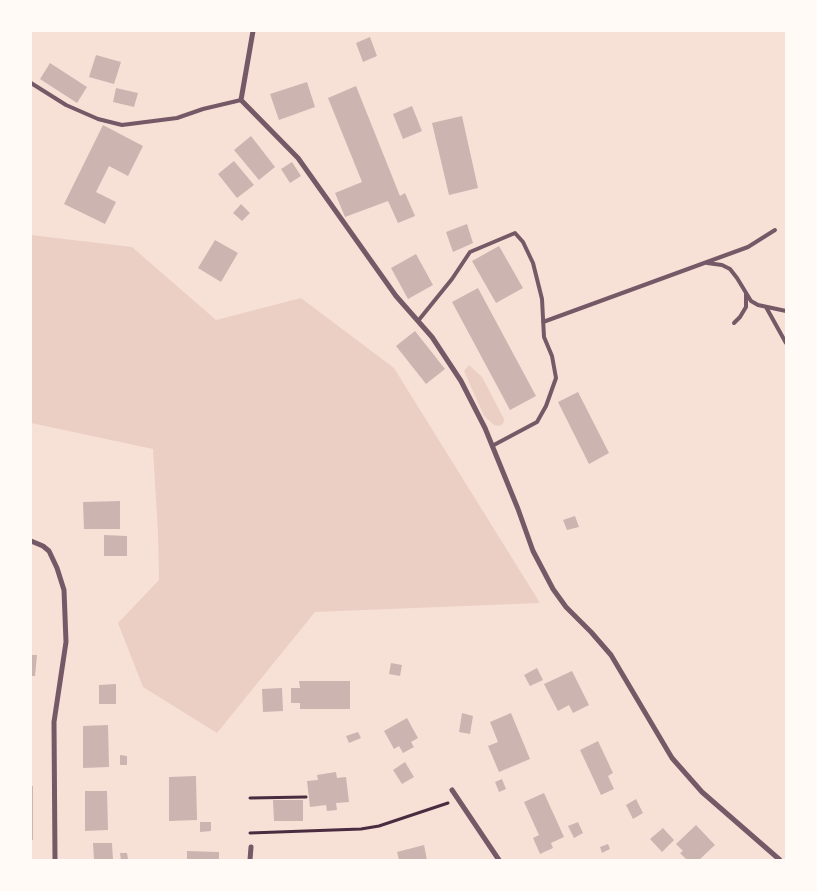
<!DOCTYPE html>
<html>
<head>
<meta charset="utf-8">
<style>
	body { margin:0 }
	#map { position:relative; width:817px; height:891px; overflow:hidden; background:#f7e1d7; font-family:Ubuntu,sans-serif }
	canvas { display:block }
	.frame { position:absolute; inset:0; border:32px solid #fffaf5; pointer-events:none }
</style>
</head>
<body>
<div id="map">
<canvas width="817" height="891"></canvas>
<div class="frame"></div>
</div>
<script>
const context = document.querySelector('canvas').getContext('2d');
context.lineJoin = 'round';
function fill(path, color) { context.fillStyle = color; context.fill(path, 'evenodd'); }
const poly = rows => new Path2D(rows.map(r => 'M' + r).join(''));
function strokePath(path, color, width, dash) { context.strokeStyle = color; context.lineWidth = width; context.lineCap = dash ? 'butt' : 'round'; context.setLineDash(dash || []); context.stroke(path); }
const green = poly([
	[31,235,132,247,216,320,301,298,394,368,540,603,315,612,217,733,143,687,118,623,159,580,158,534,153,449,31,423],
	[469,365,482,377,504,419,503,424,499,426,494,425,484,416,464,371]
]);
const building = poly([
	[370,37,377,56,363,62,356,43],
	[96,55,121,62,114,84,89,77],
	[50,63,87,87,77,103,40,79],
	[307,82,315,107,279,120,270,94],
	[356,86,400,196,405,193,415,216,398,223,388,201,345,217,335,193,362,182,328,98],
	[116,88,138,93,134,107,113,102],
	[412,106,422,131,403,139,393,114],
	[462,116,478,188,449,195,432,123],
	[103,125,143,146,128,176,109,166,96,192,116,202,105,224,64,204],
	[251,136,275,167,259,180,234,150],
	[234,161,254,185,237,198,218,174],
	[292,162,301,176,290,183,281,169],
	[241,204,250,213,242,221,233,213],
	[467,224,473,243,453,252,446,232],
	[215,240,238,253,221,282,198,268],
	[499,246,523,288,496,303,472,261],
	[416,254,433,285,408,299,391,268],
	[478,288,536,396,510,410,452,302],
	[415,331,445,369,426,384,396,346],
	[578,392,609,453,589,464,558,402],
	[120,501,120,529,84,529,83,502],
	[575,516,579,527,567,530,563,520],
	[104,535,127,536,127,556,104,556],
	[31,655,37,655,35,676,31,676],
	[391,663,402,665,400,676,389,674],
	[537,668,543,680,530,686,524,675],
	[572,671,589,705,573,713,569,705,558,711,544,684],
	[299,681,350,681,350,709,300,709,300,703,291,703,291,688,300,688],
	[116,684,116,704,99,704,99,685],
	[282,688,283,711,263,712,262,689],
	[462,713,473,716,470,734,459,732],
	[511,713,530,759,499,772,488,746,498,742,490,722],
	[407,718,418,738,411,742,414,747,403,753,399,746,394,749,384,731],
	[108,725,109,767,83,768,83,726],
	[358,732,361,738,349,743,346,736],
	[598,741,613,773,608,776,614,789,601,795,580,750],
	[120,755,127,756,127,765,120,765],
	[405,762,414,777,402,784,393,770],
	[336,772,337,778,346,777,349,802,336,803,337,810,327,811,326,805,310,807,307,781,318,780,317,775],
	[196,776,197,820,169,821,169,777],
	[502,779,506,789,499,792,495,782],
	[31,786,33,786,33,840,31,840],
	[85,791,107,791,108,830,85,831],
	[544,793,564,837,551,843,553,848,540,854,533,838,539,835,524,802],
	[636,799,643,813,633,819,626,805],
	[273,800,303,800,303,821,274,821],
	[200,822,211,822,211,831,200,832],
	[578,822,583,833,574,838,568,826],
	[696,825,715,845,699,860,687,860,680,853,683,851,676,844],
	[663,828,674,840,662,852,650,839],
	[93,843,112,843,113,860,94,860],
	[608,844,610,849,602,853,600,847],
	[424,845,427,860,399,860,397,852],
	[187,851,219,852,219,860,187,860],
	[120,853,127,853,128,859,121,860]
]);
const path = poly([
	[250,798,306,797],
	[250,833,361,829,379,826,448,803]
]);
const service = poly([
	[31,83,66,105,98,119,122,125,177,118,203,109,241,100],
	[707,263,722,265,730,269,737,278,751,301,758,305,786,311],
	[766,307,786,343],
	[418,321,452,279,470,252,515,233,523,242,533,263,542,299,544,337,552,356,556,378,546,406,537,422,492,446],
	[543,322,748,247,775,230],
	[734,323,740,317,746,307,746,293]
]);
const minor = poly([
	[253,31,241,100,298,158,396,296,432,337,461,381,485,428,518,509,533,551,553,589,566,607,591,632,611,655,672,758,702,792,780,860],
	[31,541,43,546,49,551,57,568,64,590,66,642,54,722,55,860],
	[452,790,499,860],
	[250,860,251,847]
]);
fill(green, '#ebcfc5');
fill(building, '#ccb4b1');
strokePath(path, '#4a2c40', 3);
strokePath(service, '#755966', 4);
strokePath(minor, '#755966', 5);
</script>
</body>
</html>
